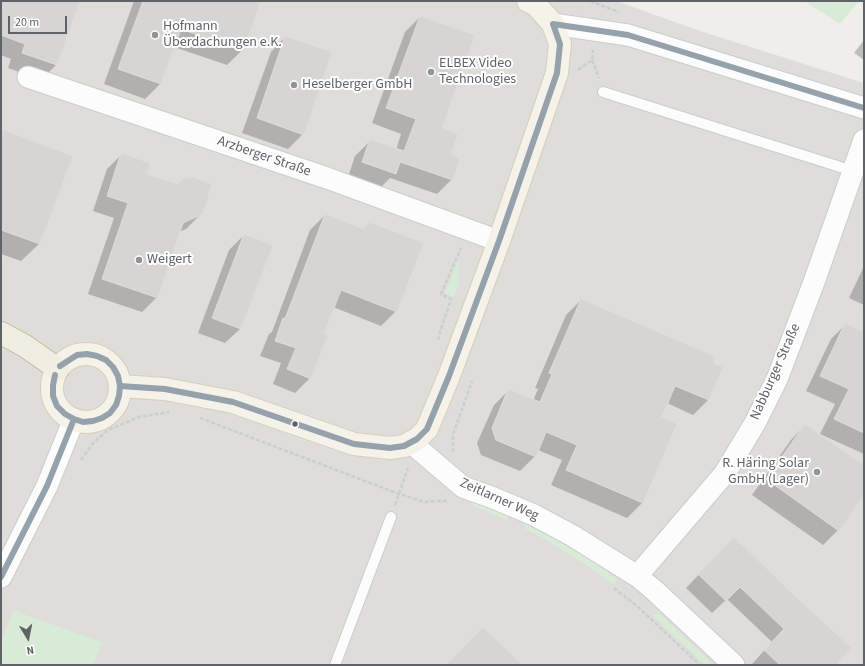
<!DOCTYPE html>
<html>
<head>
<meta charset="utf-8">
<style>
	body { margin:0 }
	#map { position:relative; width:865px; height:666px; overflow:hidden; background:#efeeea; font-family:"Source Sans 3",sans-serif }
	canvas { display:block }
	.frame { position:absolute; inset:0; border:2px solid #5f6368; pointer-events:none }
	.north { position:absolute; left:8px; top:618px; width:40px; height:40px; -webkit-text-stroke:3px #fff; paint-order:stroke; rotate:170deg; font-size:11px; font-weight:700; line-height:16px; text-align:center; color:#5f6368 }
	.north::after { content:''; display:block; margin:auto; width:14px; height:18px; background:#5f6368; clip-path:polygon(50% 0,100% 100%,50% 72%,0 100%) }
	.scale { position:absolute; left:8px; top:16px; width:59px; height:18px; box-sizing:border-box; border:2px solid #5f6368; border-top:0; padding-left:5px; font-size:12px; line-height:14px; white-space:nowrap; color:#5f6368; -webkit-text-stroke:3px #fff; paint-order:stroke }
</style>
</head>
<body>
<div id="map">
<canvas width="865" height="666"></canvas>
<div class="frame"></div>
<div class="north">N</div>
<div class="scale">20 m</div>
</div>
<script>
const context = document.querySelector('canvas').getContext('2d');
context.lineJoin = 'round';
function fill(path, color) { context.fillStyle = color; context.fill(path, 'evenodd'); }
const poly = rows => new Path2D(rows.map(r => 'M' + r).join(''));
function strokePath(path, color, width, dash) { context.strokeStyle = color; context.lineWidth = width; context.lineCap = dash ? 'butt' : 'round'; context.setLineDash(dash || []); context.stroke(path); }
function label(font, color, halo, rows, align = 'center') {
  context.font = font + ' "Source Sans 3",sans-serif'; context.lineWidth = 4; context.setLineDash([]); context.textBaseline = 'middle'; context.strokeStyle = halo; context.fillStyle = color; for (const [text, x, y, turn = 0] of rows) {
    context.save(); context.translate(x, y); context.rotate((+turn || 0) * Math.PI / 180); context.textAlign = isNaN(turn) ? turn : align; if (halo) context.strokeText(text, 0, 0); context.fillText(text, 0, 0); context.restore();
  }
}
const industrial = poly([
	[1,1,616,1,700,31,864,83,864,665,93,665,101,643,14,611,1,642]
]);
const green = poly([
	[804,1,859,1,840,24],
	[458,260,459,282,454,297,445,294],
	[473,499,509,514,507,520,471,505],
	[527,522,586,556,617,579,613,584,583,563,543,538,524,528],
	[14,611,102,642,93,665,1,665,1,642],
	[660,614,699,651,713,665,705,665,652,615]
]);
const shadow = poly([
	[1,1,79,1,56,65,41,80,8,68,11,59,1,55],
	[134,1,260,1,242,50,227,65,174,47,160,84,145,99,104,84],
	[420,17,440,128,452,179,437,194,390,178,380,188,348,177,355,156,370,141,396,150,401,134,372,123,405,32],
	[285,37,303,134,288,149,242,133,271,52],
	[864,40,864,60,854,53],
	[1,133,72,156,39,244,21,261,1,254],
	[122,154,145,174,177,185,202,213,186,229,179,232,157,297,142,312,88,294,114,218,93,211,107,169],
	[325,215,363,230,370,223,396,311,381,326,333,307,322,334,310,378,295,393,273,384,281,363,260,356,269,334,272,332,310,230],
	[244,235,240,329,225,343,198,333,229,250],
	[864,266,864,305,849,298],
	[581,300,722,367,708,400,693,415,667,403,661,418,675,424,642,503,627,518,551,485,562,460,538,450,535,456,520,471,481,455,477,443,494,405,509,390,533,401,538,389,535,388,566,315],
	[846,324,864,333,864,454,820,434,835,404,806,391,831,339],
	[805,425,864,466,864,493,838,530,823,545,752,495,791,440],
	[734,538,835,665,753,665,752,664,772,642,727,599,712,613,686,588]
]);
const building = poly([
	[1,1,80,1,57,65,22,53,25,44,1,35,1,1],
	[143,1,261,1,243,51,181,29,161,84,118,69,143,1],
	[420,16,475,35,442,128,458,134,451,154,460,158,453,180,400,162,396,174,362,162,370,139,404,151,416,119,386,108,420,16],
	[285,36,332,52,304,135,257,118,285,36],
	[1,129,73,156,40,244,1,230,1,129],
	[121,153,150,163,147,174,178,184,182,179,192,177,212,184,203,214,183,223,158,298,102,279,128,203,107,196,121,153],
	[325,214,364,229,369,222,424,243,397,312,341,290,324,334,328,335,311,379,287,369,296,348,275,341,283,318,285,319,325,214],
	[244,234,273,245,241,329,212,318,244,234],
	[581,299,716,357,713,363,723,367,709,400,675,386,662,417,677,424,643,503,566,470,577,445,546,432,536,457,496,440,492,428,508,389,540,402,552,374,549,373,581,299],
	[845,323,864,332,864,433,834,419,849,389,820,376,845,323],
	[805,424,864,465,864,495,839,531,766,479,805,424],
	[734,537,798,599,852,648,836,665,780,665,764,650,784,629,740,587,726,601,698,574,734,537],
	[483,627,501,644,522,665,446,665,483,627]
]);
const path = poly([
	[590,1,619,12],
	[592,60,599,78],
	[578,70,592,60,593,50],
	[440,339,438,338,451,299,441,294,461,248],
	[200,418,399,494,425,502,438,501,448,501],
	[453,452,453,435,472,381],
	[81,460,93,443,108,430,139,417,169,412],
	[395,505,408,468],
	[614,588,637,606,700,665]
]);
const lane = poly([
	[603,92,853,171],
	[335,665,391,517]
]);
const street = poly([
	[553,24,628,35,864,108],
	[28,77,327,178,499,241],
	[413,442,416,447,463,487,491,497,534,515,573,536,637,576,654,590,734,665],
	[637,576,725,473,755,423,777,379,814,282,864,140],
	[1,577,47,486,74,419]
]);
const primary = poly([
	'52 388a34 34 0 1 1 68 0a34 34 0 1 1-68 0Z',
	[120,386,165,389,233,402,354,444,390,448,404,446,417,439,427,429,449,376,499,241,557,73,560,44,553,24,536,5,528,1]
]);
const highway = poly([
	[1,333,25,346,58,369]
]);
const bus1 = poly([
	[553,24,628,35,864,108],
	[55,375,53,385,53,396,57,406,65,414,74,419,83,422,93,421,102,418,110,413,116,405,119,396,120,386,118,376,113,367,106,360,97,356,87,354,77,355,60,366],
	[120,386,165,389,233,402,354,444,390,448,404,446,417,439,427,429,449,376,499,241,557,73,560,44,553,24],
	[1,577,47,486,74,419]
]);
const markers = [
	[155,35,4,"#919496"],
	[431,72,4,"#919496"],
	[294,85,4,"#919496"],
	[139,260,4,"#919496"],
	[295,424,3.5,"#5f6368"],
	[817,472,4,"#919496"]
];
const poiNames = [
	["Hofmann",163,27],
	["Überdachungen e.K.",163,43],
	["ELBEX Video",439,64],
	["Technologies",439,80],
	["Heselberger GmbH",302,85],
	["Weigert",147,260],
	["R. Häring Solar",809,464,"right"],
	["GmbH (Lager)",809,480,"right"]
];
const streetNames = [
	["Arzberger Straße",264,157,19],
	["Nabburger Straße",776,372,-66],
	["Zeitlarner Weg",499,500,24]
];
fill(industrial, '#dfddda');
fill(green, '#d8ebd6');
fill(shadow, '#0003');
fill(building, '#d6d5d3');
strokePath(building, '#deddd9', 1);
strokePath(lane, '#cbcccc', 12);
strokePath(street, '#cbcccc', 23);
strokePath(primary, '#d7ceb8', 24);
strokePath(highway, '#c8b996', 24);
strokePath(path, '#cacfcc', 2.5, [4, 2]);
strokePath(lane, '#fdfcfc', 10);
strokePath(street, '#fdfcfc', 21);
strokePath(primary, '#f4f2e9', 22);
strokePath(highway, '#f0ede3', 22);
strokePath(bus1, '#95a2ac', 6);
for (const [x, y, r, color] of markers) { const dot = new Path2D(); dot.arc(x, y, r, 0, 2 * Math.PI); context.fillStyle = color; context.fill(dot); strokePath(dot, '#fff', 1.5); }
label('14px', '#5f6368', '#fff', poiNames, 'left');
label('14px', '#5f6368', '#fff', streetNames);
</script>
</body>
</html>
